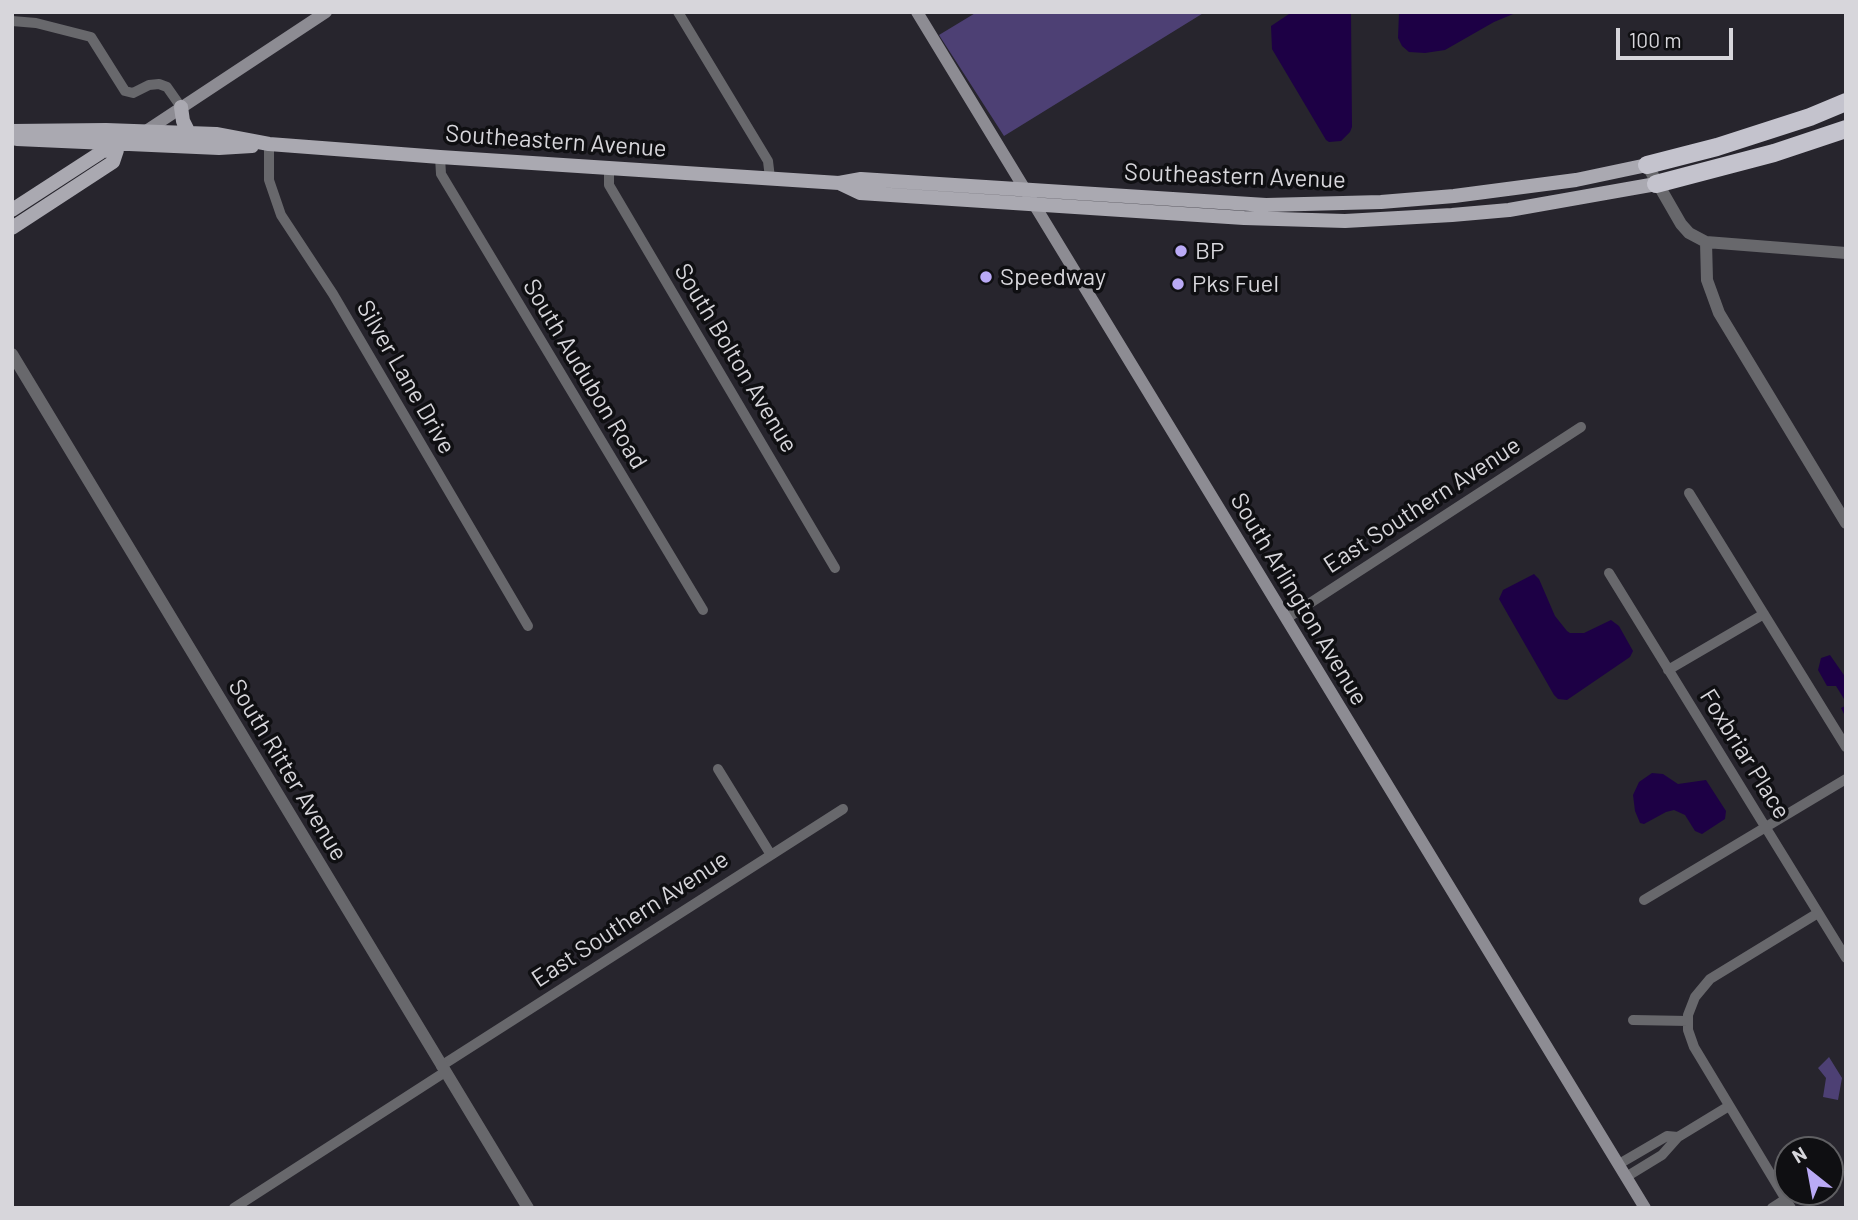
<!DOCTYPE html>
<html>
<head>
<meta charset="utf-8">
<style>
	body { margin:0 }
	#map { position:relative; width:1858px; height:1220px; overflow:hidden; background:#27252d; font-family:Barlow,sans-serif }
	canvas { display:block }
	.frame { position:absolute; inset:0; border:14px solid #d7d6db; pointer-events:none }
	.north { position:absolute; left:1774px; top:1136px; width:70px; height:70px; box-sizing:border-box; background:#0f0f12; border:2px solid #5f5f62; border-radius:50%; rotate:329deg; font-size:19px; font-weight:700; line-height:28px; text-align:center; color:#d7d6db }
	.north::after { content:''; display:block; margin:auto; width:24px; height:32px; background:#baaaf6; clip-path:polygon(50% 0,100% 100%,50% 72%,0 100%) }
	.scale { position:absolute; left:1616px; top:28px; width:117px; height:32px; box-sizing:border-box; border:4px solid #d7d6db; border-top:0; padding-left:9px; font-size:21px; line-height:24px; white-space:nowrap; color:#d7d6db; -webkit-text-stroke:5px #0f0f12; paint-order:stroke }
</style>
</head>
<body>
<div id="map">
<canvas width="1858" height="1220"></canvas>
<div class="frame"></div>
<div class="north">N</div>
<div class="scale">100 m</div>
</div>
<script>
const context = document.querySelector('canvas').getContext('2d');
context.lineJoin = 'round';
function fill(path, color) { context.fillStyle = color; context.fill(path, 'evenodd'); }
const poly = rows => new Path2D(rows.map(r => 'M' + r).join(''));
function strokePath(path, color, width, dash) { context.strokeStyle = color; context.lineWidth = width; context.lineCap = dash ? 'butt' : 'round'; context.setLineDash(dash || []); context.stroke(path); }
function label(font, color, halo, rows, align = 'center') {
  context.font = font + ' Barlow,sans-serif'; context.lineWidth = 7; context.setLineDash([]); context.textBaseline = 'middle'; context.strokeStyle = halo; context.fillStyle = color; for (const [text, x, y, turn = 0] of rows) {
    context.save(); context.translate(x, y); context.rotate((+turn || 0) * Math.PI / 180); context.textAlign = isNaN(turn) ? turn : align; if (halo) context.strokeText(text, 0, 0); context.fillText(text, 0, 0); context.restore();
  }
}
const green = poly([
	[977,12,1205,12,1004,136,939,35],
	[1829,1057,1842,1078,1838,1100,1823,1097,1826,1078,1818,1068]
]);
const water = poly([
	[1292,12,1351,12,1352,127,1350,132,1341,141,1329,142,1326,140,1272,49,1271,26],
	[1399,12,1518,12,1494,22,1445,50,1425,53,1409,52,1402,46,1398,38],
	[1534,574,1539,579,1555,616,1567,631,1570,633,1584,633,1611,620,1619,626,1633,651,1630,657,1567,700,1558,699,1554,695,1499,599,1503,590],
	[1830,655,1846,678,1846,718,1841,708,1845,706,1844,699,1836,686,1827,686,1818,670,1821,658],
	[1652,773,1663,774,1678,784,1706,780,1726,811,1725,819,1702,834,1695,831,1685,815,1674,810,1666,812,1644,824,1640,823,1635,811,1633,795,1639,782]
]);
const minor = poly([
	[678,12,768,161,770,178],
	[12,21,36,23,91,37,125,91,133,93,149,85,159,84,167,87,181,107],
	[269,144,269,180,281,215,333,294,528,626],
	[440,157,441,174,703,610],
	[609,167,609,185,835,568],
	[1689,493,1846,747],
	[1609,573,1846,958],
	[1287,618,1581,427],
	[1668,670,1764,614],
	[718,769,771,855],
	[1644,900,1846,779],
	[1633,1020,1688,1021],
	[441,1066,843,809],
	[1619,1164,1667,1136,1678,1137],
	[1626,1177,1662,1155,1678,1137,1729,1106],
	[234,1208,445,1072],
	[1772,1208,1786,1199],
	[1791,1208,1694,1047,1688,1030,1688,1015,1695,997,1710,979,1818,913]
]);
const tertiary = poly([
	[1647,165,1681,224,1689,233,1706,242,1846,253],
	[1706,242,1707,280,1719,313,1846,523],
	[12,354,528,1208]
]);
const secondary = poly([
	[917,12,1645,1208],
	[146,131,326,12]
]);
const primary = poly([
	[181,107,183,121,189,133],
	[12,131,106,130,216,134,269,144,440,157,839,183,861,179,1266,205,1381,202,1454,196,1576,180,1647,165],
	[17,139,219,148,252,146],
	[839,183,860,193,1244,218,1345,221,1452,215,1509,210,1656,184],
	[12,210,103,151,115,150],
	[12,228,113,162,117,150]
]);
const motorway = poly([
	[1647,165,1717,147,1810,117,1846,102],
	[1656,184,1774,153,1846,129]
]);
const markers = [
	[1181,251,7,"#baaaf6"],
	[986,277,7,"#baaaf6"],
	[1178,284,7,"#baaaf6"]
];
const streetNames = [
	["Southeastern Avenue",556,141,4],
	["Southeastern Avenue",1235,176,2],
	["South Bolton Avenue",736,358,59],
	["South Audubon Road",585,374,59],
	["Silver Lane Drive",406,377,60],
	["East Southern Avenue",1422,505,-33],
	["South Arlington Avenue",1299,599,59],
	["Foxbriar Place",1745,754,58],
	["South Ritter Avenue",288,770,59],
	["East Southern Avenue",630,919,-33]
];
const poiNames = [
	["BP",1195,251],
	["Speedway",1000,277],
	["Pks Fuel",1192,284]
];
fill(green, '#4d4074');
fill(water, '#1d0045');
strokePath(minor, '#68686c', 10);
strokePath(tertiary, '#68686c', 12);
strokePath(secondary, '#8d8c93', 12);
strokePath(primary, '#aaa9b1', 14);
strokePath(motorway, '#c4c3cd', 18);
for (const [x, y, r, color] of markers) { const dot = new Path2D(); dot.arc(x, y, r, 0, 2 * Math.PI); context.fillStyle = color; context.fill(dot); strokePath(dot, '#0f0f12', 2.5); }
label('24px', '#d7d6db', '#0f0f12', streetNames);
label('24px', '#d7d6db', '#0f0f12', poiNames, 'left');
</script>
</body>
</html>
